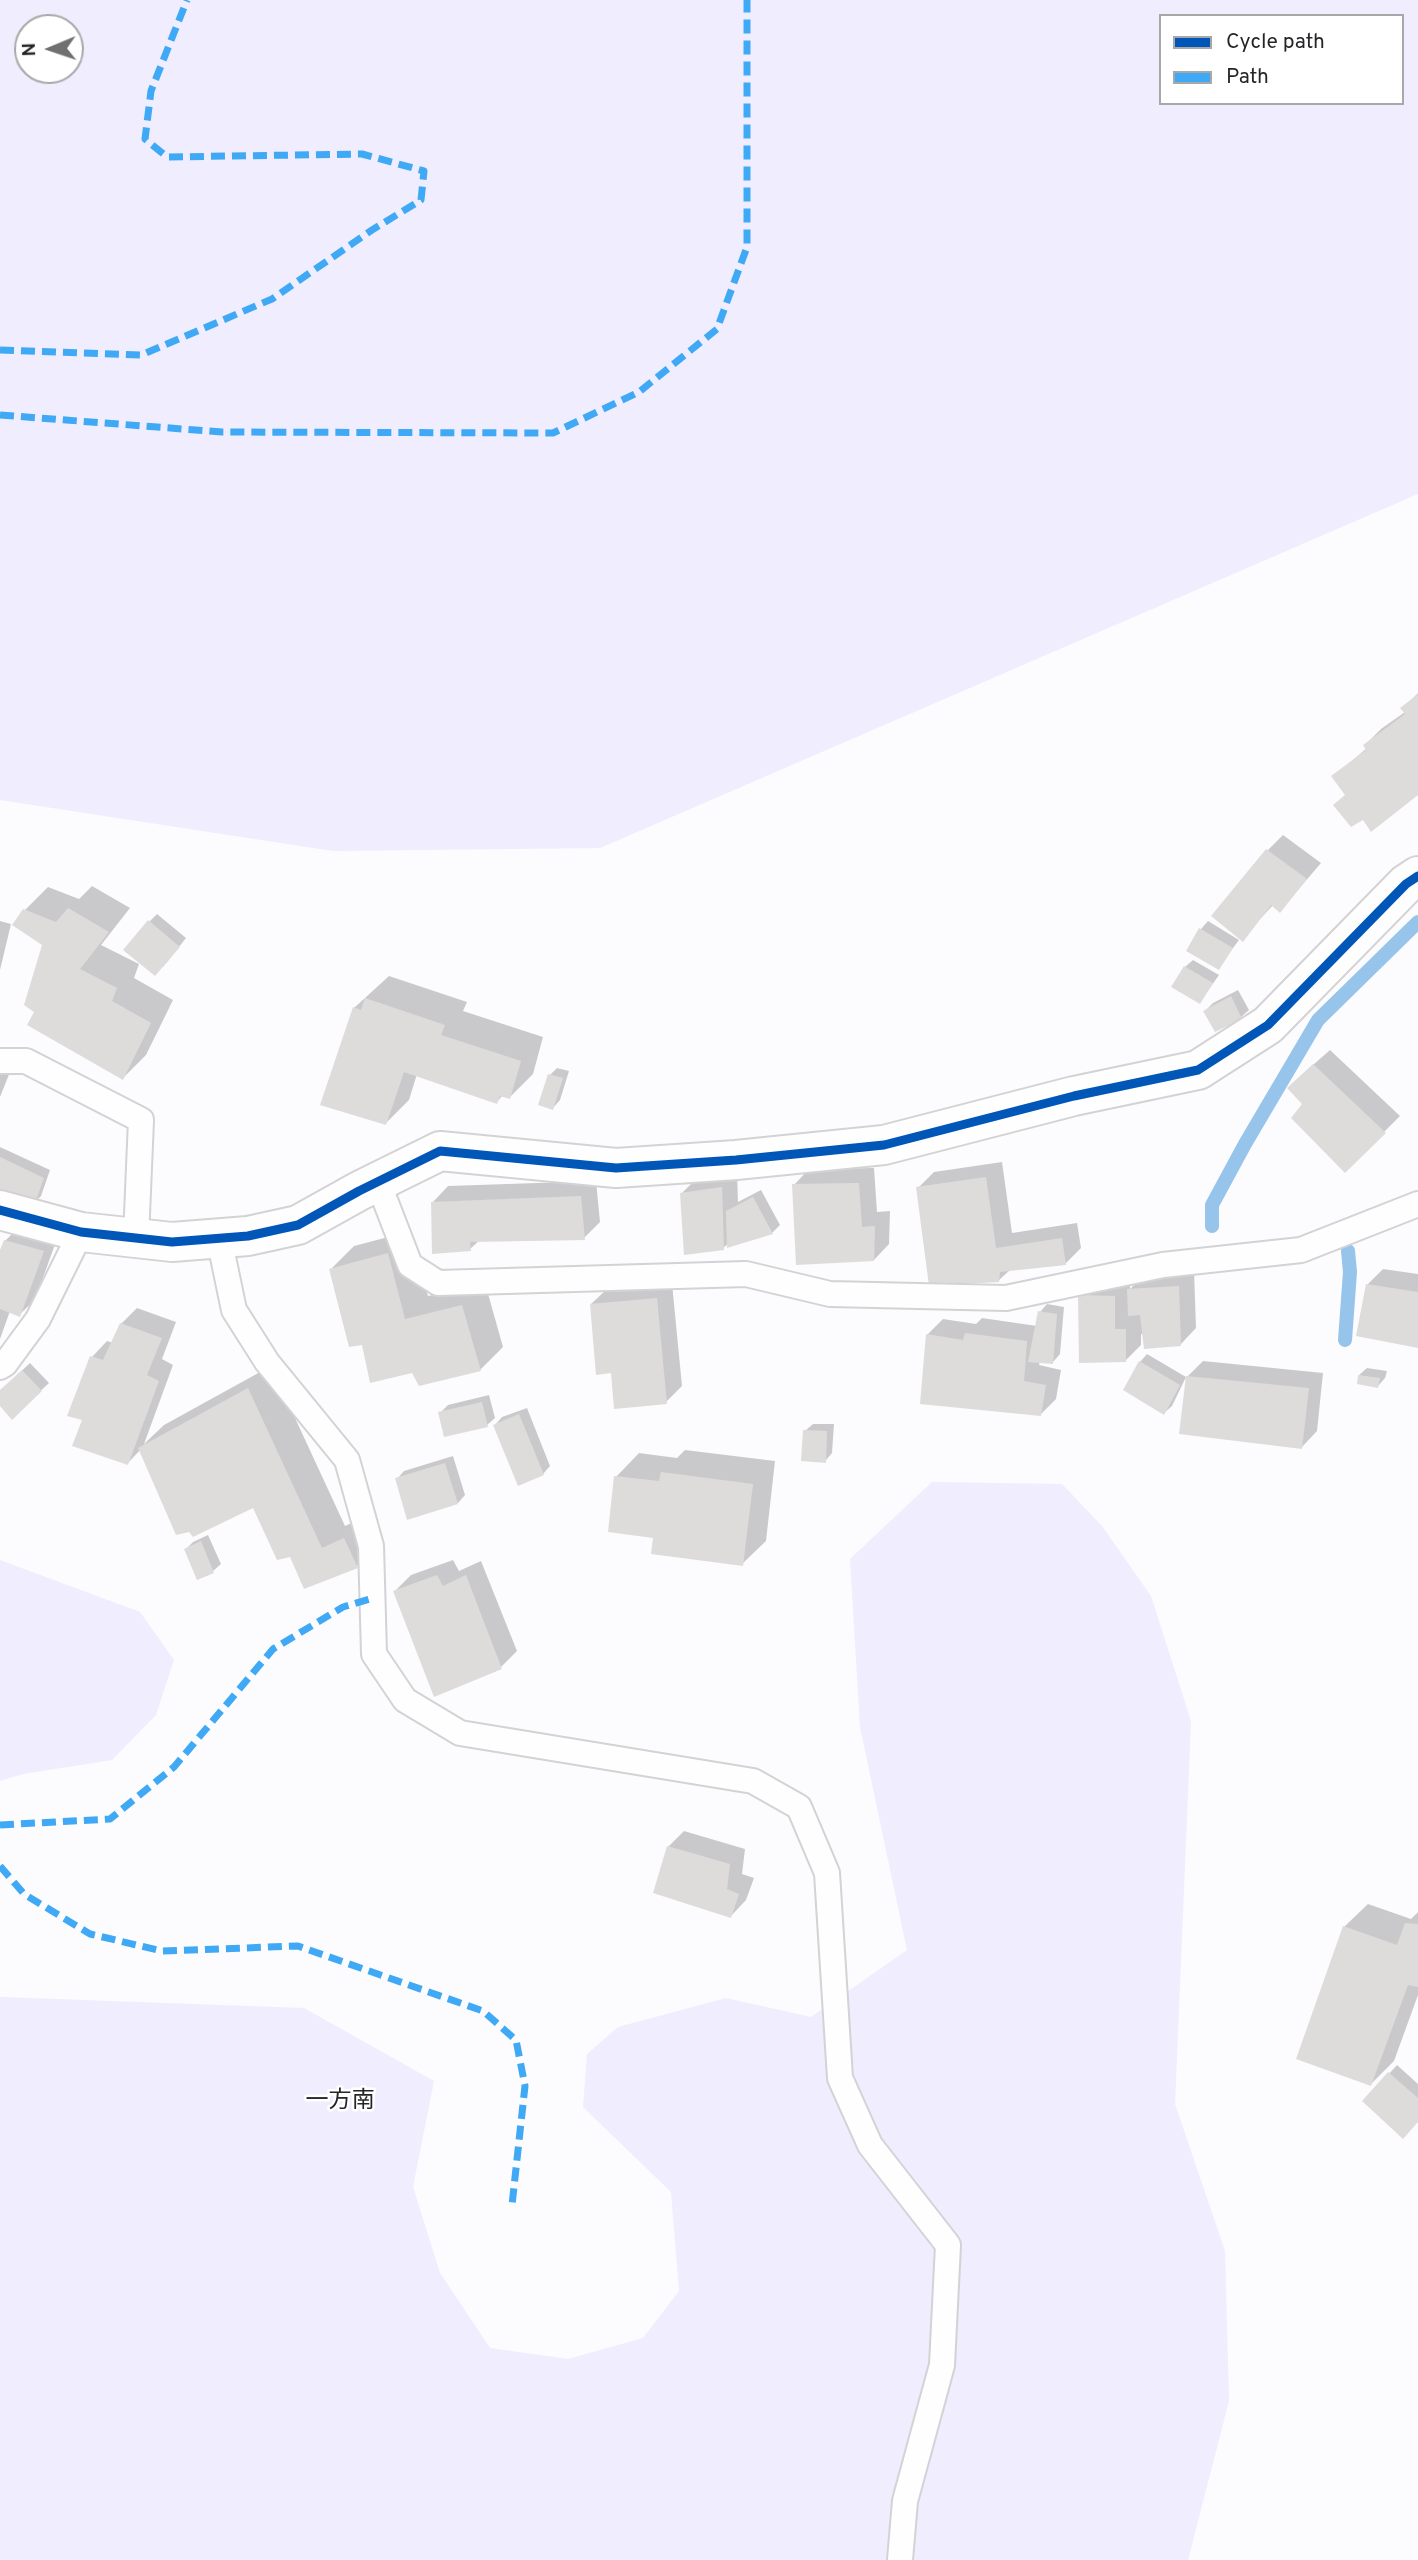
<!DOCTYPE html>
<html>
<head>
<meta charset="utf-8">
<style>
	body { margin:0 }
	#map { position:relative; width:1418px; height:2560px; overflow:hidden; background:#fcfbfd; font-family:Overpass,sans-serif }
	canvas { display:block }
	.legend { position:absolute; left:1159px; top:14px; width:245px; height:91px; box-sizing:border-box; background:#fff; border:2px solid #a8a8a9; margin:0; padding:9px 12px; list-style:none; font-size:21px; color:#252528 }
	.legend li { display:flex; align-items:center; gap:14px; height:35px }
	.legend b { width:35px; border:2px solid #a8a8a9 }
	.north { position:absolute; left:14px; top:14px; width:70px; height:70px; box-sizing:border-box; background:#fff; border:2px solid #a8a8a9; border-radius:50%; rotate:268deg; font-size:19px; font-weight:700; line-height:28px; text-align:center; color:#252528 }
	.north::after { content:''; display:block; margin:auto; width:24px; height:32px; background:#707073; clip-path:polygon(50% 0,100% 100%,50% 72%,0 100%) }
</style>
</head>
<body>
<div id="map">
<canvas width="1418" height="2560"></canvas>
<ul class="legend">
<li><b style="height:9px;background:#0057b8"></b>Cycle path</li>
<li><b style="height:9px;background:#3fa9f5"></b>Path</li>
</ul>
<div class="north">N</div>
</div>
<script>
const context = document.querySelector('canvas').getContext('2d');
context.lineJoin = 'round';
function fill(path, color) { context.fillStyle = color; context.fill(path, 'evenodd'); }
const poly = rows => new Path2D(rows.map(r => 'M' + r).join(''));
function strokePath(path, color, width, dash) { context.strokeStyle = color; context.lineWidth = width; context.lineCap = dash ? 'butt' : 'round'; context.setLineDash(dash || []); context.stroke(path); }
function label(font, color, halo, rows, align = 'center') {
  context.font = font + ' Overpass,"Noto Sans JP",sans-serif'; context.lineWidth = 5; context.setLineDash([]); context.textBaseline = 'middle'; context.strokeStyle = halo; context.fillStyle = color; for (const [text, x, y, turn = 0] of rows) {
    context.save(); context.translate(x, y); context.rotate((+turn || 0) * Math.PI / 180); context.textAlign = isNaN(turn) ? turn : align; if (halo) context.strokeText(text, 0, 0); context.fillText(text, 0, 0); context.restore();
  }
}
const green = poly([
	[0,0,1418,0,1418,494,600,848,333,851,0,800],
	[1161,16,1402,16,1402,103,1161,103],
	[28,28,70,28,70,70,28,70],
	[932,1482,1062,1484,1102,1526,1151,1596,1191,1721,1175,2104,1225,2251,1229,2401,1188,2560,0,2560,0,1997,304,2008,434,2081,413,2187,440,2273,490,2348,568,2359,643,2338,679,2291,671,2192,583,2107,587,2054,618,2027,726,1998,811,2017,907,1950,860,1727,850,1559],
	[0,1560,140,1612,174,1660,156,1715,112,1760,23,1774,0,1781]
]);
const shadow = poly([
	[1418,693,1418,793,1346,794,1333,777,1367,748,1365,745,1381,729,1405,712,1403,708],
	[1283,835,1321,863,1280,911,1273,905,1242,939,1267,851],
	[92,886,130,908,101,945,139,964,134,978,173,1000,146,1055,123,1078,36,1011,44,944,25,910,48,887,79,899],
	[157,914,186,938,163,967,149,922],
	[0,921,11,924,0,970],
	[1208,921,1239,940,1218,968,1188,951,1201,929],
	[1193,960,1219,975,1200,1002,1185,967],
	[389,976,467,1002,463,1011,543,1037,533,1074,510,1097,503,1095,497,1102,417,1074,409,1100,386,1123,354,1008],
	[1238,990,1249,1010,1241,1017,1205,1011,1213,1003],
	[1330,1050,1400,1116,1345,1171,1304,1104,1305,1072],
	[0,1068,10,1072,0,1097],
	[557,1068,569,1071,560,1100,553,1108,550,1075],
	[0,1147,50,1170,41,1196,33,1204,0,1191],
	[1002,1162,1012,1233,1077,1223,1081,1248,1065,1264,1010,1270,998,1281,918,1188,934,1172],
	[874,1168,877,1212,890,1211,889,1244,874,1260,794,1185,809,1169],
	[737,1172,738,1202,761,1190,780,1225,772,1233,729,1246,729,1243,723,1248,681,1194,697,1178],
	[596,1181,600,1222,584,1238,480,1240,470,1249,433,1202,448,1186],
	[21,1225,58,1236,35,1300,19,1315,10,1311,0,1339,0,1255,5,1241],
	[411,1231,428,1296,485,1283,503,1347,480,1370,413,1370,363,1343,331,1269,354,1246],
	[1383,1269,1418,1274,1418,1346,1367,1285],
	[1194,1271,1196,1328,1181,1344,1141,1334,1141,1345,1125,1361,1080,1296,1096,1280,1130,1281,1130,1289,1145,1274],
	[672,1283,682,1386,666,1402,612,1371,591,1304,607,1289],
	[1047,1304,1064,1307,1060,1354,1053,1362,1040,1361,1039,1365,1061,1370,1056,1399,1041,1414,927,1335,943,1319,976,1324,982,1318,1037,1326,1040,1312],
	[137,1308,176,1322,162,1359,173,1365,144,1444,164,1425,271,1366,345,1526,367,1516,380,1543,357,1566,305,1587,291,1555,254,1505,141,1449,128,1463,85,1419,92,1357,107,1341,113,1343,121,1324],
	[1147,1354,1186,1377,1172,1406,1164,1413,1140,1362],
	[1203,1361,1323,1373,1317,1431,1302,1447,1187,1377],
	[30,1363,49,1383,13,1417,0,1404,0,1391],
	[1367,1368,1387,1371,1385,1378,1378,1386,1359,1375],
	[489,1395,495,1418,487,1425,440,1413,448,1405],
	[527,1408,550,1466,543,1474,495,1425,502,1417],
	[813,1424,834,1424,832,1453,825,1461,805,1431],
	[685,1450,775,1461,766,1541,742,1564,655,1536,616,1477,639,1453,677,1458],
	[453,1456,465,1495,458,1503,397,1479,404,1471],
	[208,1535,221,1564,213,1571,186,1549,193,1542],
	[453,1560,459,1571,481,1561,517,1651,501,1667,395,1591,411,1575],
	[684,1831,745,1849,742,1874,754,1878,746,1900,731,1916,668,1847],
	[1368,1904,1411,1919,1418,1912,1418,1995,1394,2061,1371,2084,1344,1927],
	[1397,2065,1418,2084,1418,2120,1365,2100]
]);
const stream = poly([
	[1212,1226,1212,1205,1245,1144,1318,1020,1418,922],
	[1345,1340,1350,1272,1348,1251]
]);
const building = poly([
	[1418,694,1418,795,1371,832,1363,820,1351,827,1333,805,1345,795,1331,776,1366,750,1363,745,1405,714,1400,708],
	[1266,849,1307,879,1280,913,1271,905,1243,942,1211,916],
	[68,908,109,932,80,969,117,988,112,1001,151,1023,123,1080,27,1025,34,1012,24,1005,42,945,12,925,23,909,56,922],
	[148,920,180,947,155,976,123,950],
	[1199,928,1233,948,1219,970,1186,951],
	[1184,966,1213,983,1200,1004,1171,987],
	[1231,996,1242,1019,1215,1032,1203,1011],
	[365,998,445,1025,441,1035,521,1061,510,1099,500,1096,497,1104,404,1072,386,1125,320,1105,353,1007,361,1010],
	[1313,1064,1386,1133,1345,1173,1291,1118,1302,1104,1287,1088],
	[548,1074,563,1078,553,1110,538,1105],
	[0,1157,44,1178,34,1206,0,1193],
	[986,1177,996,1248,1062,1238,1066,1265,1000,1272,999,1282,929,1286,916,1187],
	[859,1183,862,1227,875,1226,874,1261,796,1265,792,1184],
	[722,1187,724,1250,684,1255,680,1193],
	[581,1196,585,1240,470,1242,471,1251,432,1254,431,1202],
	[753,1197,773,1234,727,1248,726,1211],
	[4,1240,44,1251,20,1317,0,1309,0,1250],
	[388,1253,405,1319,462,1305,481,1371,419,1386,412,1373,370,1383,362,1345,349,1347,329,1269],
	[1366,1284,1418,1292,1418,1348,1356,1336],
	[1179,1286,1181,1346,1144,1349,1140,1315,1128,1316,1127,1289],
	[1078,1295,1115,1296,1115,1329,1126,1329,1126,1362,1079,1363],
	[657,1298,667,1404,614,1409,611,1373,596,1375,590,1304],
	[1038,1311,1057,1314,1053,1364,1028,1362],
	[120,1323,162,1338,147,1375,159,1381,128,1465,72,1446,82,1420,67,1416,90,1356,103,1360],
	[965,1333,1027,1341,1024,1381,1046,1385,1041,1416,920,1404,926,1334,963,1340],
	[1139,1361,1180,1385,1164,1415,1123,1390],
	[22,1370,42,1391,12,1420,0,1406,0,1390],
	[1358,1375,1380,1378,1378,1388,1357,1384],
	[1186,1376,1309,1388,1302,1449,1179,1434],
	[248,1388,322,1548,344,1538,358,1568,304,1589,290,1557,277,1560,253,1508,193,1537,189,1532,176,1535,138,1448],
	[482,1402,488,1427,444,1437,438,1412],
	[519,1414,544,1475,518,1486,493,1425],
	[803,1430,827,1431,826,1463,801,1461],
	[445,1463,458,1504,407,1520,395,1478],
	[661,1472,753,1484,743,1566,651,1554,653,1538,608,1532,614,1476,659,1481],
	[201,1541,214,1573,197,1580,184,1549],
	[437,1575,443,1586,466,1575,502,1669,434,1697,393,1591],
	[667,1846,730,1864,727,1889,739,1894,731,1918,653,1893],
	[1405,1923,1418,1924,1418,1987,1408,1985,1371,2086,1296,2059,1343,1926,1397,1945],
	[1388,2072,1418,2098,1418,2122,1403,2139,1362,2101]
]);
const lane = poly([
	[0,1061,26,1061,141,1120,136,1238],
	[378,1182,410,1265,438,1283,746,1274,830,1294,1006,1298,1163,1265,1301,1250,1418,1204],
	[219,1238,234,1310,267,1362,347,1460,371,1546,374,1654,405,1700,460,1733,753,1781,799,1807,827,1873,840,2078,870,2145,948,2245,942,2365,905,2501,900,2560],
	[0,1367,5,1364,38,1319,81,1232]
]);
const street = poly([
	[0,1210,81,1232,172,1242,248,1236,298,1225,359,1191,440,1151,616,1168,736,1160,884,1145,1074,1096,1198,1070,1268,1025,1406,884,1418,876]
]);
const quiet = poly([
	[0,350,141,355,272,299,372,230,421,200,424,171,362,154,167,157,145,139,151,91,187,0],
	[0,415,222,432,553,433,639,392,717,329,747,247,747,0],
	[0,1825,110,1819,174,1767,273,1649,343,1607,373,1598],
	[0,1866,24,1894,90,1934,162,1951,298,1946,483,2011,516,2040,525,2086,512,2205]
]);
const cycleway = poly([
	[0,1210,81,1232,172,1242,248,1236,298,1225,359,1191,440,1151,616,1168,736,1160,884,1145,1074,1096,1198,1070,1268,1025,1406,884,1418,876]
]);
const neighbourhoodNames = [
	["一方南",340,2102]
];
fill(green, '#efedfe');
fill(shadow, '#0003');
strokePath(stream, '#97c4ea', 14);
fill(building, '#dedcdb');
strokePath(lane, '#d3d2d5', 28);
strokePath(street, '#d3d2d5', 42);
strokePath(lane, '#fffeff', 24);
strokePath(street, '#fffeff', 38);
strokePath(quiet, '#3fa9f5', 7, [14, 7]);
strokePath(cycleway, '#0057b8', 9);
label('23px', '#252528', '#fff', neighbourhoodNames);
</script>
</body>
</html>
